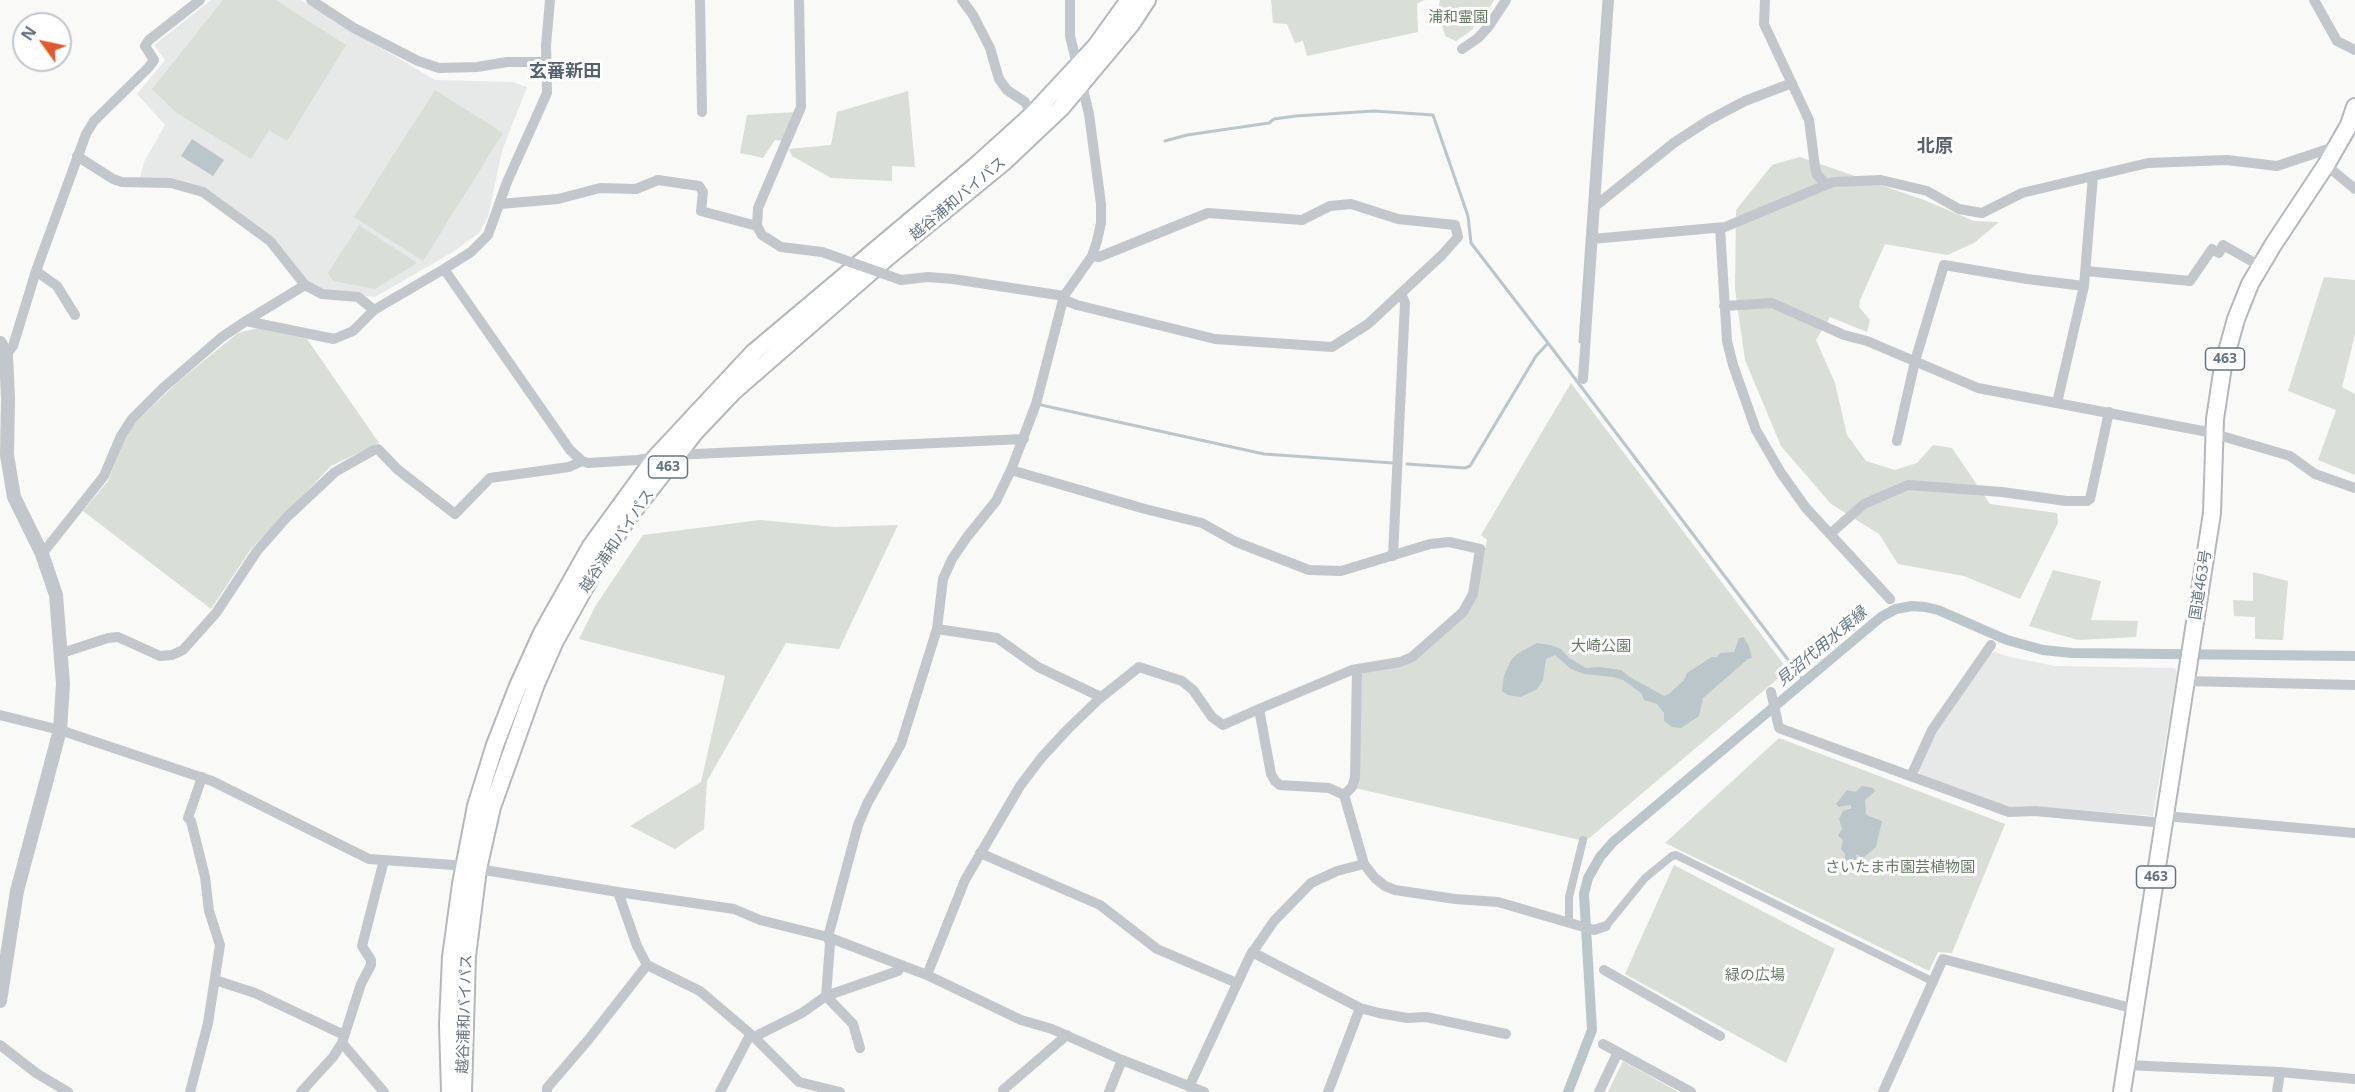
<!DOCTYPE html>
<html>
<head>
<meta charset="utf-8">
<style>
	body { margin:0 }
	#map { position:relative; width:2355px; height:1092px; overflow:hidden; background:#f9f9f7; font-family:"Noto Sans",sans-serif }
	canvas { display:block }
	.north { position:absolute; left:12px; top:12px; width:60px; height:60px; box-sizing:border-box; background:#fff; border:2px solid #c1c7cd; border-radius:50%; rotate:303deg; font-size:16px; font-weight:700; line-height:24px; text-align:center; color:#647482 }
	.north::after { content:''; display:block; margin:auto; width:21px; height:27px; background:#e3592c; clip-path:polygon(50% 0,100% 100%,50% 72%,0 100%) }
</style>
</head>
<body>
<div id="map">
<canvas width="2355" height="1092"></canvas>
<div class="north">N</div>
</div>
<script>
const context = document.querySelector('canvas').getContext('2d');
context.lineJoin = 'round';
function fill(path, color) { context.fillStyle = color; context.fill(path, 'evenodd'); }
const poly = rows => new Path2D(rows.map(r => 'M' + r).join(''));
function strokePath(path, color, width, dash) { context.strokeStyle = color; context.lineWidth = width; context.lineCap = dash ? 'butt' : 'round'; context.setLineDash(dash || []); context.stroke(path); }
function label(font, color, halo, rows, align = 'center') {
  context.font = font + ' "Noto Sans","Noto Sans JP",sans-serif'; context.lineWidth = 6; context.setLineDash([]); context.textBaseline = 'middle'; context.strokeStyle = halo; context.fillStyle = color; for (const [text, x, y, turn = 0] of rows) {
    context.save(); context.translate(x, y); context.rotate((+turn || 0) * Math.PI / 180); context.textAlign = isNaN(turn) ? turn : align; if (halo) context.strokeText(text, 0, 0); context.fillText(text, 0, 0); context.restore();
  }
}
const built = poly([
	[211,0,301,0,435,80,513,82,527,87,502,151,488,217,479,233,453,252,375,297,318,290,203,189,187,182,171,178,140,178,144,162,165,125,137,94,165,60,154,45],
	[1995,652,2006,656,2055,666,2175,668,2177,672,2153,816,2032,806,2011,808,1921,775,1918,769,1937,728,1990,654]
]);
const green = poly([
	[223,0,276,0,346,45,287,141,269,130,251,159,177,113,152,89],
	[1271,0,1424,0,1417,4,1418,32,1307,56,1303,41,1295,43,1287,24,1273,23],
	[1440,0,1494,0,1486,13,1481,12,1472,30,1456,41,1445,36,1438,10],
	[435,90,503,133,423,261,354,217],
	[908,91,915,167,892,166,892,181,831,178,792,156,789,149,831,145,837,112],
	[795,112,784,141,775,140,763,158,740,153,747,115],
	[1800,157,1924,200,1974,221,1999,222,1974,243,1947,255,1885,244,1860,300,1859,307,1870,320,1867,332,1830,317,1816,340,1835,383,1847,435,1866,461,1895,470,1917,463,1933,445,1952,448,1990,504,2057,513,2058,523,2020,599,1964,576,1898,564,1879,534,1831,504,1781,446,1745,360,1735,289,1736,210,1772,165],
	[359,225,417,263,375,289,333,281,328,273],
	[2324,277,2355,280,2355,335,2342,387,2355,394,2355,475,2318,460,2336,410,2288,391],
	[258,328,307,339,379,443,331,466,251,549,211,609,83,511,108,481,124,441,134,424,179,381,238,333],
	[1571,383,1788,670,1587,840,1580,840,1355,788,1359,678,1364,672,1402,665,1475,595,1487,540,1481,535],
	[760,520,835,527,898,525,839,649,786,643,707,781,704,829,675,849,630,826,701,782,725,676,579,639,596,605,643,535],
	[2053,570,2101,581,2091,620,2138,621,2136,637,2078,640,2029,626],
	[2253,572,2288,581,2283,640,2255,639,2255,617,2234,616,2233,600,2253,601],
	[1779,738,2005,824,1952,953,1938,952,1929,971,1665,843],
	[1674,865,1835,949,1786,1063,1625,974],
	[1623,1061,1678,1092,1608,1092]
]);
const water = poly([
	[192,139,224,160,213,176,181,156],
	[1743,637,1749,646,1752,658,1748,659,1703,698,1699,716,1681,728,1672,727,1664,721,1664,713,1657,704,1644,700,1641,693,1623,680,1613,677,1584,674,1571,669,1555,655,1546,659,1543,680,1536,690,1520,697,1508,695,1502,691,1504,676,1511,660,1517,654,1537,643,1550,645,1561,649,1569,658,1586,668,1600,667,1621,670,1628,676,1664,696,1669,694,1684,680,1687,673,1712,657,1717,657,1720,653,1734,652,1739,638],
	[1862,786,1873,788,1875,791,1865,800,1866,815,1882,821,1876,847,1863,858,1856,854,1857,863,1844,864,1845,854,1841,849,1843,840,1838,836,1842,829,1839,819,1843,811,1852,808,1850,805,1839,807,1836,804,1847,790,1855,792]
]);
const stream = poly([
	[1165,141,1187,135,1269,123,1274,119,1296,116,1374,111,1433,115,1468,216,1471,243,1548,343],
	[1580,342,1604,0],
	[1041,405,1264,454,1393,463],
	[1407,464,1465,468,1470,466,1536,356,1548,343,1789,661],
	[1801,677,1804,682]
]);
const canal = poly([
	[1568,1092,1592,1030,1584,894,1588,878,1600,857,1613,842,1881,617,1896,609,1912,606,1925,607,1938,610,2007,640,2043,650,2072,653,2355,656]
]);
const pedestrian = poly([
	[1569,918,1569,897,1583,840],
	[1606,926,1645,878,1672,856,1676,855,1932,981]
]);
const minor = poly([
	[311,0,354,28,418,61,439,68,477,67,507,62,547,62],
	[700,0,702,112],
	[799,0,801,107,758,208,757,226,762,235,781,247,822,252,839,258],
	[962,0,973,15,990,48,999,79,1007,90,1025,102,1032,115],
	[1765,0,1764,24,1809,120,1815,167,1817,175,1826,184],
	[2314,0,2337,41,2355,50],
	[1462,49,1478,38,1489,26,1506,0],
	[77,156,113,179,122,182,171,183,203,192,270,241,305,285,322,294,358,297,374,310],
	[2326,165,2355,189],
	[500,204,558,199,600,188,636,189,658,180,699,186,703,192,701,211,757,226],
	[1594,207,1675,142,1709,120,1745,101,1792,83],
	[1720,228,1727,341,1733,365,1756,430,1781,473,1806,508,1890,599],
	[1592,239,1725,227,1833,182,1881,180,1927,191,1959,209,1982,213,2022,193,2148,163,2227,160,2277,166,2337,146],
	[444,269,570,450,582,461,588,463,637,460,658,457],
	[36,271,57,286,75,315],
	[2086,271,2190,281,2212,249,2219,253,2223,245,2260,266],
	[901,280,928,277,953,279,1064,296],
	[1062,299,1077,305,1215,339,1332,347,1368,324,1442,255,1458,237,1455,225,1398,219,1351,204,1330,206,1302,220,1208,213,1099,257,1092,256],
	[1724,306,1772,303,1844,335,1867,341,1978,388,2208,432,2290,456,2315,474,2355,488],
	[246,321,305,285],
	[6,355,13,346,36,271,86,134,94,121,149,67,154,60,145,46,149,40,200,0],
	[1583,379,1609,0],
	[2057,403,2084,286,2093,176],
	[1897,441,1915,361,1944,265,2027,279,2084,286],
	[673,455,1024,439],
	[1011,470,1145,509,1202,523,1236,542,1309,570,1341,571,1430,544,1449,542,1480,549,1473,594,1463,612,1412,657,1400,662,1352,670,1259,709],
	[1830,534,1864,504,1908,485,2002,492,2066,501,2087,501,2090,499,2109,412],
	[42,554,104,476,121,436,132,419,163,388,222,337,246,321,334,339,353,331,374,310,444,269,471,252,488,235,507,182,547,93,546,45,550,0],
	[1393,556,1405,303,1401,293],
	[937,629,997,638,1038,667,1101,697],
	[62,653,108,638,118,637,160,656,172,655,183,650,216,613,257,551,287,517,335,472,374,450,378,449,397,469,455,514,490,478,569,467,582,461],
	[2186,681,2355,685],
	[1771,692,1779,728,2009,812,2035,811,2164,823],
	[0,715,60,730,212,781,369,859,454,865,618,892,637,946,647,965,700,991,754,1037,799,1082,840,1092],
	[1911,776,1932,730,1991,645],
	[1344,795,1352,787,1355,778,1357,669],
	[2165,816,2355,833],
	[980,853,1100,905,1157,949,1237,983],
	[618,892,734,909,760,920,828,937,927,975,1021,1020,1052,1029,1122,1060,1204,1092],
	[1252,952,1360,1008,1379,1013,1407,1018,1426,1017,1506,1034],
	[1604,970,1720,1036],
	[927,975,965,880,1020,786,1042,757,1067,730,1099,699,1139,667,1182,681,1193,690,1212,717,1223,725,1259,709,1271,774,1275,781,1280,785,1329,788,1344,795,1364,864,1375,878,1385,886,1395,890,1455,899,1498,902,1594,930,1606,926],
	[215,980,255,993,344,1035],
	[754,1037,802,1013,826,996,830,944,828,937,858,825,868,802,901,744,937,629,943,579,952,559,967,537,996,501,1011,470,1036,404,1064,296,1092,256,1097,241,1101,223,1101,204,1089,114,1070,36,1070,0],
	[342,1043,384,1092],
	[1603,1044,1691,1092],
	[0,1045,36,1073,68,1092],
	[860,1048,853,1024,826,996,898,971,902,965],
	[2126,1065,2280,1072,2355,1079],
	[1189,1087,1250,956,1274,921,1311,883,1337,871,1364,864],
	[1003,1090,1067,1035],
	[190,1092,208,1023,220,945,209,911,205,877,191,821,188,818,202,777],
	[301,1092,333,1057,342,1043,361,984,371,965,371,960,362,946,384,860],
	[547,1092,547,1088,589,1039,647,965],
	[720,1092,750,1035],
	[1109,1092,1122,1060],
	[1328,1092,1360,1008],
	[1599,1092,1618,1052],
	[1883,1092,1943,959,2135,1009],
	[2277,1092,2280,1072]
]);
const tertiary = poly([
	[0,343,6,355,8,398,7,455,14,497,42,554,56,595,63,684,60,730,17,891,0,1001]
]);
const trunk = poly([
	[450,1092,448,1024,451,957,461,884,476,806,495,745,518,686,542,633,591,546,656,457,753,353,979,163,1032,115,1096,46,1129,0],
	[463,1092,467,956,478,869,492,807,536,684,555,641,595,569,627,519,695,432,733,392,889,256,1005,161,1061,108,1132,23,1147,0],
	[2122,1092,2212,513,2215,419,2223,366,2236,319,2250,284,2273,245,2326,165,2349,125,2355,107]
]);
const minorBridge = poly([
	[839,258,901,280]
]);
const shields = [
	[2225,359,39],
	[668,467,39],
	[2156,877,39]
];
const shieldNames = [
	["463",2225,359],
	["463",668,467],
	["463",2156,877]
];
const parkNames = [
	["浦和霊園",1458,18],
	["大崎公園",1601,647],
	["さいたま市園芸植物園",1900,868],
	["緑の広場",1755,976]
];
const streetNames = [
	["越谷浦和バイパス",958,199,-40],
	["越谷浦和バイパス",617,541,-56],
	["国道463号",2201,585,-81],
	["越谷浦和バイパス",465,1014,-88]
];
const waterNames = [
	["見沼代用水東縁",1822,647,-40]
];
const quarterNames = [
	["玄蕃新田",565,72],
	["北原",1935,147]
];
fill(built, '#e7e8e8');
fill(green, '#d9ded6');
fill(water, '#bbc6cb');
strokePath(stream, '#bbc6cb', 3);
strokePath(canal, '#bbc6cb', 10);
strokePath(trunk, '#b3b8bc', 20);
strokePath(pedestrian, '#c2c7cb', 8);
strokePath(minor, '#c2c7cb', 10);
strokePath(tertiary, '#c2c7cb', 14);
strokePath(trunk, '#fff', 16);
strokePath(minorBridge, '#c2c7cb', 10);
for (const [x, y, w] of shields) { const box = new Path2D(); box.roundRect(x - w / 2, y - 11, w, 22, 4.5); context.fillStyle = '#fff'; context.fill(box); strokePath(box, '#647482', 1.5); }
label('bold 14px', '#647482', null, shieldNames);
label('15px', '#677a63', '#fff', parkNames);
label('15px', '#647482', '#fff', streetNames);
label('italic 16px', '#647a83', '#fff', waterNames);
label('bold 18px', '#56626d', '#fff', quarterNames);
</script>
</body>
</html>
